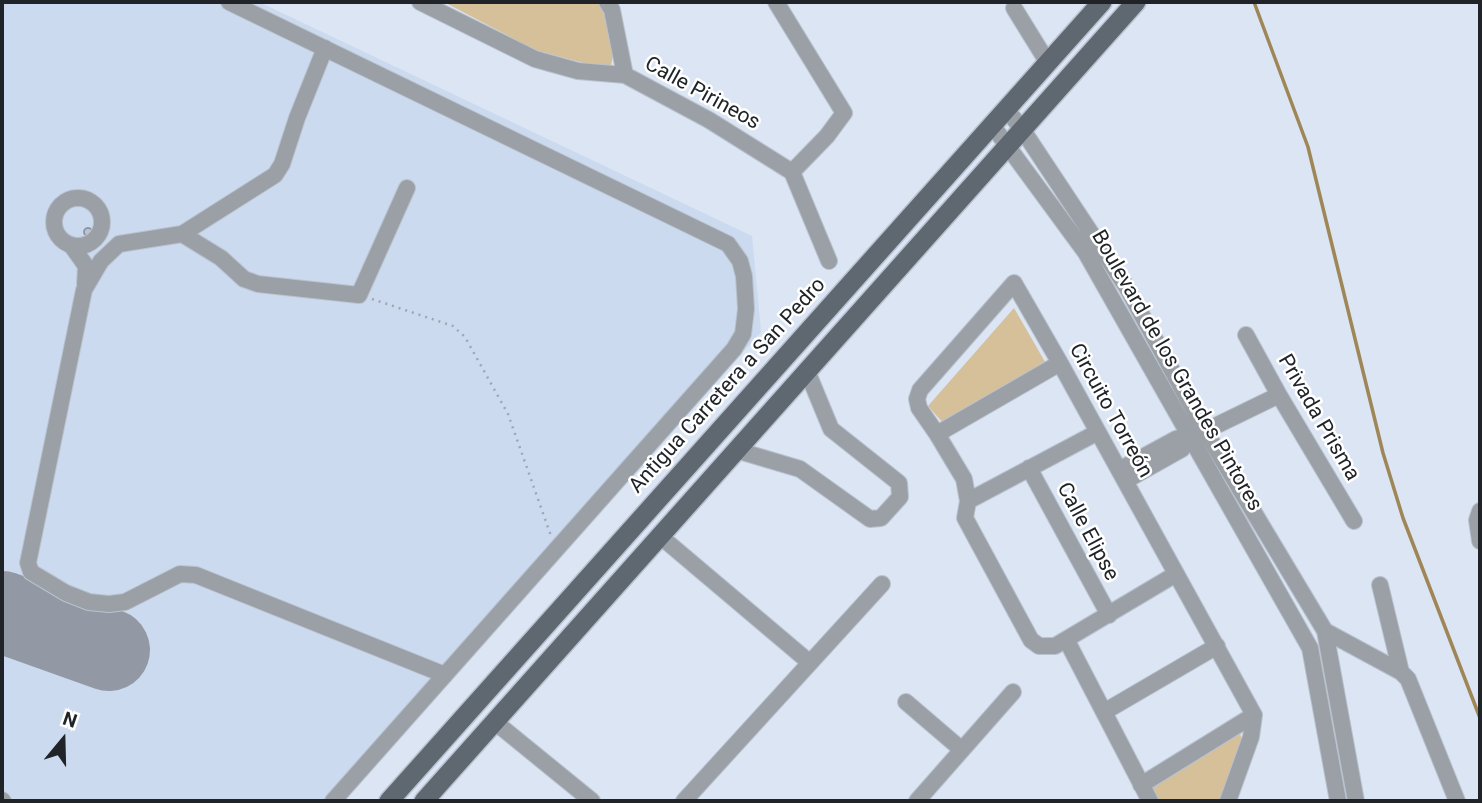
<!DOCTYPE html>
<html>
<head>
<meta charset="utf-8">
<style>
	body { margin:0 }
	#map { position:relative; width:1482px; height:803px; overflow:hidden; background:#dbe5f4; font-family:Roboto,sans-serif }
	canvas { display:block }
	.frame { position:absolute; inset:0; border:4px solid #202429; pointer-events:none }
	.north { position:absolute; left:28px; top:705px; width:70px; height:70px; -webkit-text-stroke:5px #fff; paint-order:stroke; rotate:19deg; font-size:19px; font-weight:700; line-height:28px; text-align:center; color:#202429 }
	.north::after { content:''; display:block; margin:auto; width:24px; height:32px; background:#202429; clip-path:polygon(50% 0,100% 100%,50% 72%,0 100%) }
</style>
</head>
<body>
<div id="map">
<canvas width="1482" height="803"></canvas>
<div class="frame"></div>
<div class="north">N</div>
</div>
<script>
const context = document.querySelector('canvas').getContext('2d');
context.lineJoin = 'round';
function fill(path, color) { context.fillStyle = color; context.fill(path, 'evenodd'); }
const poly = rows => new Path2D(rows.map(r => 'M' + r).join(''));
function strokePath(path, color, width, dash) { context.strokeStyle = color; context.lineWidth = width; context.lineCap = dash ? 'butt' : 'round'; context.setLineDash(dash || []); context.stroke(path); }
function label(font, color, halo, rows, align = 'center') {
  context.font = font + ' Roboto,sans-serif'; context.lineWidth = 5; context.setLineDash([]); context.textBaseline = 'middle'; context.strokeStyle = halo; context.fillStyle = color; for (const [text, x, y, turn = 0] of rows) {
    context.save(); context.translate(x, y); context.rotate((+turn || 0) * Math.PI / 180); context.textAlign = isNaN(turn) ? turn : align; if (halo) context.strokeText(text, 0, 0); context.fillText(text, 0, 0); context.restore();
  }
}
const built = poly([
	[2,2,259,2,752,236,761,332,344,801,2,801]
]);
const green = poly([
	[444,2,598,2,607,20,614,51,610,70,535,50],
	[1014,308,1048,367,944,424,928,406],
	[1239,730,1242,740,1220,801,1158,801,1150,786]
]);
const stream = poly([
	[1254,2,1308,147,1383,453,1403,518,1480,718]
]);
const runway = poly([
	[2,612,109,650]
]);
const building = poly([
	'84 232a4 4 0 1 1 8 0a4 4 0 1 1-8 0Z'
]);
const path = poly([
	[372,299,453,326,465,337,508,414,551,536]
]);
const minor = poly([
	[229,2,728,244,740,261,744,276,746,309,743,334,734,349,333,801],
	[420,2,535,59,578,71,625,75,709,120,792,172,829,261],
	[607,2,612,10,625,75],
	[776,2,844,113,827,136,792,172],
	[1014,8,1048,63],
	[325,48,297,118,282,164,275,175,182,234,119,244,101,261,84,290,28,563,31,572,66,593,89,602,109,604,125,602,180,574,196,575,445,675],
	[1007,110,1022,129,1126,286,1205,431,1325,631,1356,801],
	[992,125,1086,253,1310,648,1338,801],
	'54 222a24 24 0 1 1 48 0a24 24 0 1 1-48 0Z',
	[182,234,221,258,244,279,258,284,359,295,407,188],
	[71,245,86,266,85,284],
	[1246,335,1279,395,1354,521],
	[937,434,1060,363],
	[736,450,800,469,870,519,881,518,900,497,899,483,831,429,807,371],
	[1029,468,1109,615],
	[1119,470,1176,439,1205,431,1279,395],
	[1125,481,1182,449,1187,440],
	[968,501,1098,432],
	[1480,511,1477,520,1480,541],
	[660,536,809,662],
	[1176,574,1055,646,1039,646,1031,640,965,518,968,501,964,479,937,434,919,408,917,399,920,390,1014,283,1060,363,1254,715,1251,737,1228,801],
	[1380,585,1401,672],
	[1325,631,1401,672,1408,679,1457,801],
	[1067,641,1150,801],
	[906,702,962,750],
	[1104,712,1217,646],
	[495,722,592,801],
	[1141,785,1254,715],
	[2,800,3,801],
	[684,801,882,584],
	[917,801,1013,692]
]);
const major = poly([
	[389,801,1102,2],
	[424,801,1136,2]
]);
const streetNames = [
	["Calle Pirineos",702,94,29],
	["Boulevard de los Grandes Pintores",1176,371,60],
	["Antigua Carretera a San Pedro",728,386,-48],
	["Circuito Torreón",1110,411,61],
	["Privada Prisma",1318,418,60],
	["Calle Elipse",1087,532,62]
];
fill(built, '#cbdaee');
fill(green, '#d5c099');
strokePath(stream, '#9f8657', 3.5);
strokePath(runway, '#9299a4', 82);
fill(building, '#bbc6d3');
strokePath(building, '#8f99a6', 2);
strokePath(minor, '#b9c2cf', 18);
strokePath(major, '#b9c2cf', 22);
strokePath(path, '#9fa7b3', 2.5, [2, 5]);
strokePath(minor, '#9ba0a6', 16);
strokePath(major, '#5f6771', 19);
label('21px', '#202429', '#fff', streetNames);
</script>
</body>
</html>
